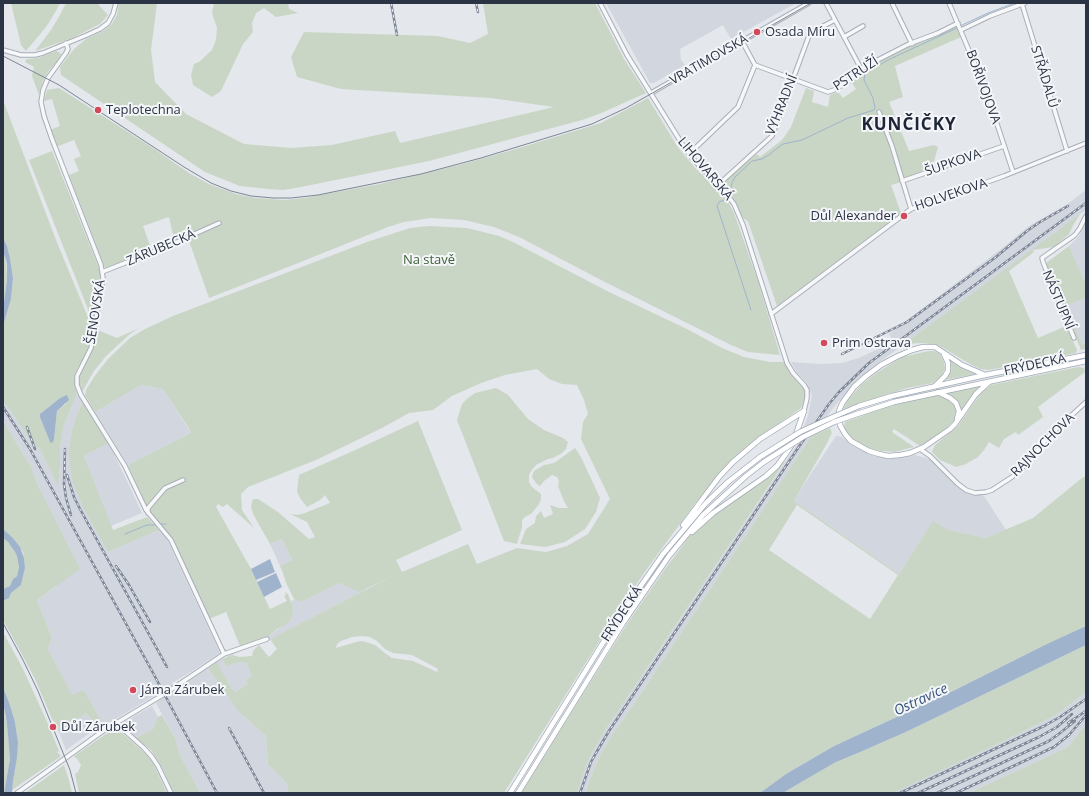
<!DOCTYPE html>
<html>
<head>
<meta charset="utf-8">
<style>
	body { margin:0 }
	#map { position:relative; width:1089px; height:796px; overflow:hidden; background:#e4e7ec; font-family:"Open Sans",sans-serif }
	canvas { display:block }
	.frame { position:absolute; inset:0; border:4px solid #2b3445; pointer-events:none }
</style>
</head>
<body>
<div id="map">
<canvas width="1089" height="796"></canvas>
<div class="frame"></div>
</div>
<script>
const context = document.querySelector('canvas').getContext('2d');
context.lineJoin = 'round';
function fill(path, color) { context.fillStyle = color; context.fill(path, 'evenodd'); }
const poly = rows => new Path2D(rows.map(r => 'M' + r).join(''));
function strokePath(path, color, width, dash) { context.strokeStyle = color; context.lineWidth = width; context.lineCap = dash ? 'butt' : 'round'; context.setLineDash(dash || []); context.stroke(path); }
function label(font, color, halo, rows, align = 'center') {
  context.font = font + ' "Open Sans",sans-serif'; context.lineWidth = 4; context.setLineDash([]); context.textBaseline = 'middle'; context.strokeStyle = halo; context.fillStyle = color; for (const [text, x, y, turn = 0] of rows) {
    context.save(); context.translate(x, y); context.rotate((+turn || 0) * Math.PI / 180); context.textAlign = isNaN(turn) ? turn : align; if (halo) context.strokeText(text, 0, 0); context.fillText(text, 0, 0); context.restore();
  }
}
const built = poly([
	[606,3,796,3,731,39,723,25,680,49,681,60,685,65,654,83,650,83],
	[1086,190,1086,210,873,367,855,384,834,407,809,440,638,698,613,734,600,755,589,782,586,793,577,793,581,780,588,761,593,751,606,729,796,446,808,416,812,395,806,382,797,373,791,362,822,364,842,363,859,358,876,350,892,339,889,334,1001,249,1029,226,1069,203],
	[1086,219,1086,284,1069,246,1079,236],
	[1086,298,1086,343,1082,344,1066,306],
	[141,385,163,389,191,433,128,465,95,412],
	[77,393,83,402,77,414,72,430,69,449,108,552,159,530,166,537,220,653,189,673,172,683,174,690,208,668,238,711,266,736,268,765,277,773,287,784,288,791,287,793,200,793,180,755,175,738,156,703,162,698,159,693,104,726,84,690,72,696,48,649,52,638,37,600,57,586,39,488,31,467,3,421,3,400,29,439,40,449,58,485,60,466,60,448,64,425],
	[836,436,838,436,842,437,851,444,865,452,876,456,888,459,915,455,929,459,962,487,984,496,1006,530,986,538,948,530,926,532,899,574,794,501,810,475],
	[109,443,142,513,111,526,84,456],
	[282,539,292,560,280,566,270,544],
	[393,576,270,639,227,657,222,647,227,650,269,636,290,620,293,610,291,602,294,599,301,602,339,583,366,589],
	[222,659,226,666,235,663,246,662,252,676,248,683,236,692,232,689,217,662],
	[1086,692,1086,724,1068,747,969,793,892,793,987,749,1056,715],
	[152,706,158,717,153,729,136,738,126,728,126,721],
	[86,713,98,727,66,750,59,732]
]);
const green = poly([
	[11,3,60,3,56,11,46,27,26,51,21,45],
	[66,3,97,3,108,15,100,24,70,39,35,51,51,30,60,15],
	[119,3,157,3,151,50,155,82,186,114,244,144,291,148,332,145,395,131,400,143,554,107,491,98,341,89,297,77,291,57,304,32,438,36,470,43,488,34,483,3,595,3,624,59,646,93,599,114,582,120,429,161,296,188,283,190,268,189,240,186,205,172,61,75,60,67,74,49,86,39,103,31,112,24,117,15],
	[214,3,288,3,289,9,298,13,276,17,264,8,256,13,252,23,253,32,243,44,221,91,212,97,193,85,191,75,194,64,199,62,212,50,216,40,217,28,212,13],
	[957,26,961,37,895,66,903,97,889,102,909,151,934,145,938,147,934,161,916,176,900,179,901,182,891,185,901,213,777,306,748,221,743,218,733,198,723,184,731,175,757,154,760,157,782,140,791,127,806,88,814,91,812,102,828,107,830,95,838,92,843,98,856,89,852,83,869,68,878,61,894,52,920,42],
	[56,51,59,52,61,54,59,59,48,72,43,81,39,95,32,76,34,67,25,62,27,59,38,58],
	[59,88,150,146,189,173,209,184,236,194,255,198,284,200,304,198,380,184,463,164,509,151,601,123,648,98,677,146,695,168,725,196,734,213,758,281,780,355,748,352,731,345,603,281,519,237,494,227,464,220,431,218,404,222,388,227,288,267,209,298,188,238,175,244,169,217,143,226,152,251,105,268,69,175,79,171,74,159,81,156,74,140,56,147,50,130,60,126,52,99,44,101,47,90],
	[3,100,56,240,92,327,89,347,85,357,78,367,74,376,75,387,77,393,64,425,60,448,60,466,58,486,40,449,29,439,3,400,3,326,11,299,13,278,10,258,7,246,3,238],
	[60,398,67,403,57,411,54,440,51,442,40,417,40,414],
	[52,151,100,271,100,277,93,322,29,160],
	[1080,214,1074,224,1069,234,1054,247,1033,250,1034,252,1009,271,1038,338,1066,326,1077,350,1076,353,989,370,980,369,972,365,938,345,921,343,904,344],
	[429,226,467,228,499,236,513,242,609,292,687,329,722,348,744,357,770,362,784,362,805,391,805,400,801,408,757,439,729,462,693,506,644,573,614,618,504,793,287,793,288,791,287,784,277,773,268,765,266,736,238,711,208,668,217,662,232,689,236,692,248,683,246,680,252,676,246,662,235,663,226,666,222,659,232,655,239,657,252,656,253,651,259,645,269,657,277,649,270,639,393,576,359,592,339,583,301,602,294,599,286,583,283,573,280,566,292,560,282,539,270,544,253,514,251,506,253,499,258,499,278,512,309,539,315,537,307,522,290,514,298,515,305,513,330,503,325,495,320,500,307,507,300,498,297,491,299,475,353,451,418,421,462,530,396,560,402,572,468,544,477,564,517,548,546,552,567,546,588,534,610,499,581,439,583,422,588,414,584,400,577,385,562,384,549,379,537,369,505,375,481,383,452,396,433,410,409,413,382,428,316,460,248,487,241,494,242,510,254,528,227,504,223,507,218,504,216,507,251,569,270,609,287,601,284,596,286,595,285,592,288,594,293,608,292,617,288,623,277,629,269,636,240,646,226,612,209,619,175,544,150,513,128,465,191,433,188,427,163,389,141,385,95,412,85,395,86,390,94,377,108,359,130,338,145,329,173,316,367,242,410,228],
	[362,636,370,637,377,641,385,649,393,653,412,655,438,669,437,672,413,661,392,658,386,654,375,645,369,643,362,641,356,642,336,648,337,644,341,641,352,637],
	[1069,246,1086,284,1086,298,1066,306,1082,344,1086,343,1086,349,1081,350,1046,263],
	[3,252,6,259,7,280,5,295,3,307],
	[139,328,130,334,106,356,94,371,82,392,79,381,77,382,77,376,89,354,95,329,117,338],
	[929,351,934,351,940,354,944,362,945,369,943,373,940,378,933,383,907,388,843,409,848,400,861,385,878,372,902,357],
	[948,358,964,369,976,374,945,380,949,373,950,365],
	[1078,367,1084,368,1085,372,1038,407,1043,417,1018,435,1016,432,1004,439,999,448,989,442,984,450,978,457,966,464,956,467,940,460,932,452,935,445,958,426,981,393,991,385],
	[980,386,970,398,961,414,960,406,956,400,946,393],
	[496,388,508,395,528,419,544,430,563,438,568,442,566,449,562,453,553,458,548,459,536,465,531,471,529,475,529,482,532,487,541,494,541,499,539,504,532,513,525,517,522,520,522,527,517,544,504,541,457,420,462,404,468,398,475,393],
	[933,396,943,396,953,403,956,410,955,420,937,436,920,446,894,429,892,432,914,447,894,452,874,450,851,439,844,430,845,422,889,406],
	[83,402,109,443,84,456,113,530,147,517,159,530,108,552,82,505,73,483,70,468,69,449,72,430,77,414],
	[3,421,31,467,39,488,80,569,37,600,52,638,48,649,72,695,84,690,104,726,98,727,86,713,59,732,54,721,53,721,35,679,25,660,3,620,3,601,7,599,11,593,21,585,25,568,23,552,12,537,3,529],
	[830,428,832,433,826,445,794,501,899,574,933,521,948,530,986,538,1033,518,1082,478,1086,476,1086,626,1007,664,957,689,834,746,786,774,760,793,586,793,589,782,600,755,613,734,638,698,809,440,812,436],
	[797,505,898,575,870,619,769,550],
	[575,448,581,457,600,498,596,512,585,529,565,542,545,547,520,544,526,529,535,523,536,516,541,511,544,518,553,514,550,505,559,508,568,508,564,501,558,486,559,481,557,477,552,475,544,481,540,486,537,484,533,479,532,476,534,471,544,465,554,463],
	[786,460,606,729,593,751,588,761,581,780,577,793,520,793,627,624,665,569,689,537,699,527,766,478],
	[3,538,8,542,15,552,17,556,19,567,17,576,13,579,10,586,3,589],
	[3,632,23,669,48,724,59,751,57,752,60,755,60,757,12,790,18,742,15,722,10,705,3,687],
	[1086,645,1086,692,1056,715,987,749,893,793,783,793,798,784,836,762,858,753,908,731],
	[3,704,6,719,10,747,10,759,4,793],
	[162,715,175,738,180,755,200,793,174,793,162,767,151,750,136,738,153,729,158,717],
	[1086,724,1086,793,969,793,1068,747],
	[114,730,122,733,147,755,154,765,167,793,79,793,75,774,78,772,81,765,78,760,74,756,109,732],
	[64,765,69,780,72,793,25,793]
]);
const water = poly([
	[3,238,7,246,10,258,13,278,11,299,3,326,3,307,5,295,7,280,7,265,6,259,3,252],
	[67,395,69,400,57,411,54,440,52,443,50,442,40,417,40,414,60,398],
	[3,529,12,537,20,547,24,558,25,568,21,585,11,593,9,598,3,601,3,589,10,586,13,579,17,576,19,567,17,556,15,552,8,542,3,538],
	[270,559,275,572,256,580,251,569],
	[276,573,282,587,264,597,257,582],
	[1086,626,1086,645,908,731,858,753,836,762,798,784,783,793,760,793,786,774,834,746,953,691,1047,644],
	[3,687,10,705,15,722,18,742,17,757,13,781,12,793,4,793,10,759,8,734,6,717,3,704]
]);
const stream = poly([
	[960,26,988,13,1015,3],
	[729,194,732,183,735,177,752,161,762,159,769,155,776,149,783,144,802,140,848,118,874,110,875,108,873,98,864,80,865,73,890,59,957,28],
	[728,197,724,200,719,202,717,206,751,310],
	[160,524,166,524],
	[125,534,147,525,157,525]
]);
const minor = poly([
	[600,3,627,55,684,147,692,158,725,192,734,204,743,225,787,363,793,373,804,385,807,390,807,398,804,411],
	[826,3,859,65,861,69],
	[892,3,912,44],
	[949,3,986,91,1013,172],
	[1022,4,1067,151],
	[961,30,990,16,1025,3],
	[844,37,863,26],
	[742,41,755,65,828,92,834,90,857,76,861,69,866,66,909,44,938,33,958,23],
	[66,43,68,49,66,53,48,78,43,90,41,102,44,116,52,139,101,265,103,278,91,348,77,376,77,385,81,395,125,466,146,510,171,540,224,654],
	[3,50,21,55,35,55,43,53,87,35,100,29,108,23,113,14,116,3],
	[651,93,809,3],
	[879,112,892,146,911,209],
	[689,154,738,107,755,65],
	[902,181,1004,146],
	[718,185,772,136,810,33,835,20],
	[102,272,168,246,219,223],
	[771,314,911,209,1004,176,1086,143],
	[1074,338,1043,262,1042,258,1075,235,1080,228,1086,216],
	[920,449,930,456,958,484,966,490,975,493,986,492,992,490,1012,477,1021,469,1051,434,1086,402],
	[148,513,148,508,165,488,183,480],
	[116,723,144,748,152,757,158,766,171,793],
	[17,793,103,731,166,693,224,654,267,639]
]);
const major = poly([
	[985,375,962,365,935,347,923,347,912,350,898,356,881,365,865,377,854,387,843,402,840,408,838,416,840,425,845,434,851,441,858,445,869,451,879,454,888,456,900,455,910,453,924,447,950,429,955,424,976,394,989,382],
	[936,385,945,376,948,371,948,363,944,354],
	[938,392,950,398,956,403,959,411,957,419],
	[859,406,892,396,985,375,1086,355],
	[857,414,894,402,1086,361],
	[683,525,719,477,733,462,760,439,804,411],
	[692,532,713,513,766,476,777,466,785,455,793,443,804,411],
	[510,793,617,620,663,554,706,503,728,482,760,457],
	[518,793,623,623,669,556,703,515,746,476,764,462]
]);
const tram = poly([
	[3,56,59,85,184,167,211,183,231,191,251,196,273,198,291,198,318,195,421,174,481,158,592,124,626,108,811,3],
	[3,623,23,660,38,691,70,770,76,793]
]);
const rail = poly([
	[391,3,397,35],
	[476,3,478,12],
	[842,354,907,322,996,257,1027,231,1040,222,1068,206],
	[3,407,30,449,152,671,217,793],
	[27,427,35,449],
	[65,449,64,484,66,498,71,515],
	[67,475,74,497,80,509,167,667],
	[116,566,129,585,150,622],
	[1068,723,1086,711],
	[229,728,264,793],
	[580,793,591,762,596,753,609,731,798,448,829,404,839,392,869,363,1086,203],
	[900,793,1044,726,1060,717,1086,699],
	[918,793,1039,737,1057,727,1072,714],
	[937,793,1049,741,1060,733,1075,721],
	[956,793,1054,747,1069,735,1086,715]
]);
const majorBridge = poly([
	[760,457,800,432,833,417,859,406],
	[764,462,803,437,834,422,857,414]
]);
const markers = [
	[757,32,4,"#d1495b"],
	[98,110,4,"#d1495b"],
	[904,216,4,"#d1495b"],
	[824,343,4,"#d1495b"],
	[133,690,4,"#d1495b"],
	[53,727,4,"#d1495b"]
];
const poiNames = [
	["Osada Míru",765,32],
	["Teplotechna",106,110],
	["Důl Alexander",896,216,"right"],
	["Prim Ostrava",832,343],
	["Jáma Zárubek",141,690],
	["Důl Zárubek",61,727]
];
const streetNames = [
	["VRATIMOVSKÁ",709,60,-30],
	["PSTRUŽÍ",856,74,-33],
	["STŘÁDALŮ",1044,77,73],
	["BOŘIVOJOVA",983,87,70],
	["VÝHRADNÍ",782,105,-68],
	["ŠUPKOVA",953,163,-19],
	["LIHOVARSKÁ",705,169,50],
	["HOLVEKOVA",951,195,-19],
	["ZÁRUBECKÁ",161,248,-23],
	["NÁSTUPNÍ",1058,300,67],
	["ŠENOVSKÁ",96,312,-81],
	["FRÝDECKÁ",1035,365,-12],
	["RAJNOCHOVA",1043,445,-45],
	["FRÝDECKÁ",622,614,-57]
];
const parkNames = [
	["Na stavě",429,260]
];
const waterNames = [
	["Ostravice",921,700,-25]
];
const districtNames = [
	["KUNČIČKY",909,125]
];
fill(built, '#d2d6de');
fill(green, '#c9d6c5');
fill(water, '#9fb4cc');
strokePath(stream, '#9fb4cc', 1);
strokePath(minor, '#a9aeb7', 5.5);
strokePath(major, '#a3abb8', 6);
strokePath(minor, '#f7f8fa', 3.5);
strokePath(major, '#fff', 4.5);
strokePath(tram, '#7d8696', 1);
strokePath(rail, '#7d8696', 2.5);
strokePath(rail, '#f4f6f9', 1, [3]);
strokePath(majorBridge, '#a3abb8', 6, []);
strokePath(majorBridge, '#fff', 4.5);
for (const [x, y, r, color] of markers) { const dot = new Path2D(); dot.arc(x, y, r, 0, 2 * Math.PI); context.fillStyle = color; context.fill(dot); strokePath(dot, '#f4f6f9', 1.5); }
label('13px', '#2b3445', '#f4f6f9', poiNames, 'left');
label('13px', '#2b3445', '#f4f6f9', streetNames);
label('13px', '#3f6138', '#f4f6f9', parkNames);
label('italic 14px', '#34527a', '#f4f6f9', waterNames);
context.letterSpacing = '1px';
label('bold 17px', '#1d2536', '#f4f6f9', districtNames);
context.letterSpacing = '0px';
</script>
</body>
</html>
